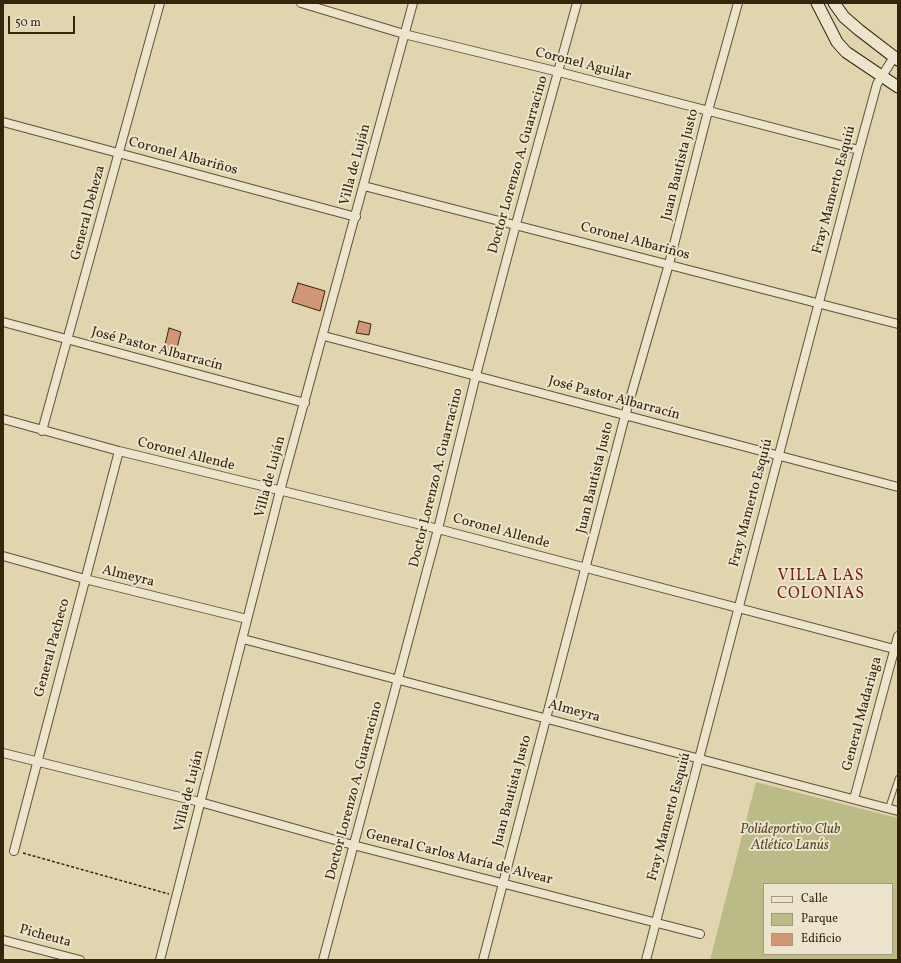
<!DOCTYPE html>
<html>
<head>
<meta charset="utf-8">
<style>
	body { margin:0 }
	#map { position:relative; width:901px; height:963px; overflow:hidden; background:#e1d5b0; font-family:Vollkorn,serif }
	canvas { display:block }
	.frame { position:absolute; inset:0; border:4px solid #36250d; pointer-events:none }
	.legend { position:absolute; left:763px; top:883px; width:130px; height:72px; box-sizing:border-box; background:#ece4cc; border:1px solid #a39880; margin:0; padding:5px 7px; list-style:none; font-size:12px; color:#36250d }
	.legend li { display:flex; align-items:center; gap:8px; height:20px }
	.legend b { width:20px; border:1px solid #a39880 }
	.scale { position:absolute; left:8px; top:16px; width:67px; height:18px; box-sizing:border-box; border:2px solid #36250d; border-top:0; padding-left:5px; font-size:12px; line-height:14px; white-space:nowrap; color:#36250d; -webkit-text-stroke:3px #ece4cc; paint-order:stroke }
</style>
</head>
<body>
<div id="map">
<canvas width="901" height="963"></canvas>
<div class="frame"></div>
<ul class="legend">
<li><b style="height:5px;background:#ece4cc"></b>Calle</li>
<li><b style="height:11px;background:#babb86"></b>Parque</li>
<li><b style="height:11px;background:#d29677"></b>Edificio</li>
</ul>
<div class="scale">50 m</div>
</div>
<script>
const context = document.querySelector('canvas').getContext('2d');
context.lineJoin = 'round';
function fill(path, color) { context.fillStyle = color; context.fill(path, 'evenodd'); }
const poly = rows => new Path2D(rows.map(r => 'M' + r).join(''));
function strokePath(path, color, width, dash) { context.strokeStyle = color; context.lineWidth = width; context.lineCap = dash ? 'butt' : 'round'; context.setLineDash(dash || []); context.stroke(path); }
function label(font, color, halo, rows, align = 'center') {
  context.font = font + ' Vollkorn,serif'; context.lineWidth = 4; context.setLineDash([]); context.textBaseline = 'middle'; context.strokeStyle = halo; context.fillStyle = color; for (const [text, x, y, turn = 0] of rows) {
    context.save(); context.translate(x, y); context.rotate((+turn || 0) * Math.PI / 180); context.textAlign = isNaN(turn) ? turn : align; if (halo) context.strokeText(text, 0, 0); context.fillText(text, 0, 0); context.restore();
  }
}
const green = poly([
	[756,782,898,818,898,960,710,960],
	[764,884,892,884,892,954,764,954]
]);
const building = poly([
	[298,283,325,291,320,311,292,302,298,283],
	[359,321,371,324,369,335,356,333,359,321],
	[169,328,181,332,175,356,163,353,169,328]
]);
const path = poly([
	[23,853,169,894]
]);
const lane = poly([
	[888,808,898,778]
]);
const street = poly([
	[301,3,404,34,559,72,859,150],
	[3,122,356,217],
	[364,186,898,324],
	[3,322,305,403],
	[324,336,898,487],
	[3,419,119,451,438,529,898,650],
	[42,431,160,3],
	[3,556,85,579,247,619],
	[243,639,898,811],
	[3,753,200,802,353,845,700,934],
	[854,799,898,636],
	[14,851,119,451],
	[3,940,80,960],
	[160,960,280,491,413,3],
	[323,960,438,529,476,375,516,224,577,3],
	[483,960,625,416,669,264,708,111,738,3],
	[646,960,859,150,877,84,894,57]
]);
const secondary = poly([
	[817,3,837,42,846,52,898,87],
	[834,3,844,17,859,30,898,60]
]);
const streetNames = [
	["Coronel Aguilar",583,65,14],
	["Coronel Albariños",183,157,15],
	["Villa de Luján",356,165,-75],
	["Doctor Lorenzo A. Guarracino",519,165,-74],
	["Juan Bautista Justo",681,165,-76],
	["Fray Mamerto Esquiú",835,190,-75],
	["General Deheza",89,213,-75],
	["Coronel Albariños",635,242,15],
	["José Pastor Albarracín",157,350,15],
	["José Pastor Albarracín",614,399,15],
	["Coronel Allende",186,455,14],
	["Villa de Luján",271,477,-75],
	["Doctor Lorenzo A. Guarracino",437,478,-76],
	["Juan Bautista Justo",596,478,-76],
	["Fray Mamerto Esquiú",752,503,-75],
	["Coronel Allende",501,532,15],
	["Almeyra",128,577,14],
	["General Pacheco",53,648,-75],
	["Almeyra",574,712,15],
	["General Madariaga",863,714,-75],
	["Villa de Luján",190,791,-76],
	["Doctor Lorenzo A. Guarracino",355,791,-75],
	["Juan Bautista Justo",513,791,-75],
	["Fray Mamerto Esquiú",670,817,-75],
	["General Carlos María de Alvear",459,858,14],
	["Picheuta",45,937,15]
];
const parkNames = [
	["Polideportivo Club",790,830],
	["Atlético Lanús",790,846]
];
const quarterNames = [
	["VILLA LAS",821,577],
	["COLONIAS",821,595]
];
fill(green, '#babb86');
fill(building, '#d29677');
strokePath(building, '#36250d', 1);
strokePath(lane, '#615136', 6);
strokePath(street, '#615136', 10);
strokePath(secondary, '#36250d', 13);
strokePath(path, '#36250d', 1.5, [3, 2]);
strokePath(lane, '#ece4cc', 4);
strokePath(street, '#ece4cc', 8);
strokePath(secondary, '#ece4cc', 11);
label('14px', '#36250d', '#ece4cc', streetNames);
label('italic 14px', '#574a2b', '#ece4cc', parkNames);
context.letterSpacing = '1px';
label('16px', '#7a1f14', '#ece4cc', quarterNames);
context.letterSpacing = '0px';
</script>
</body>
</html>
